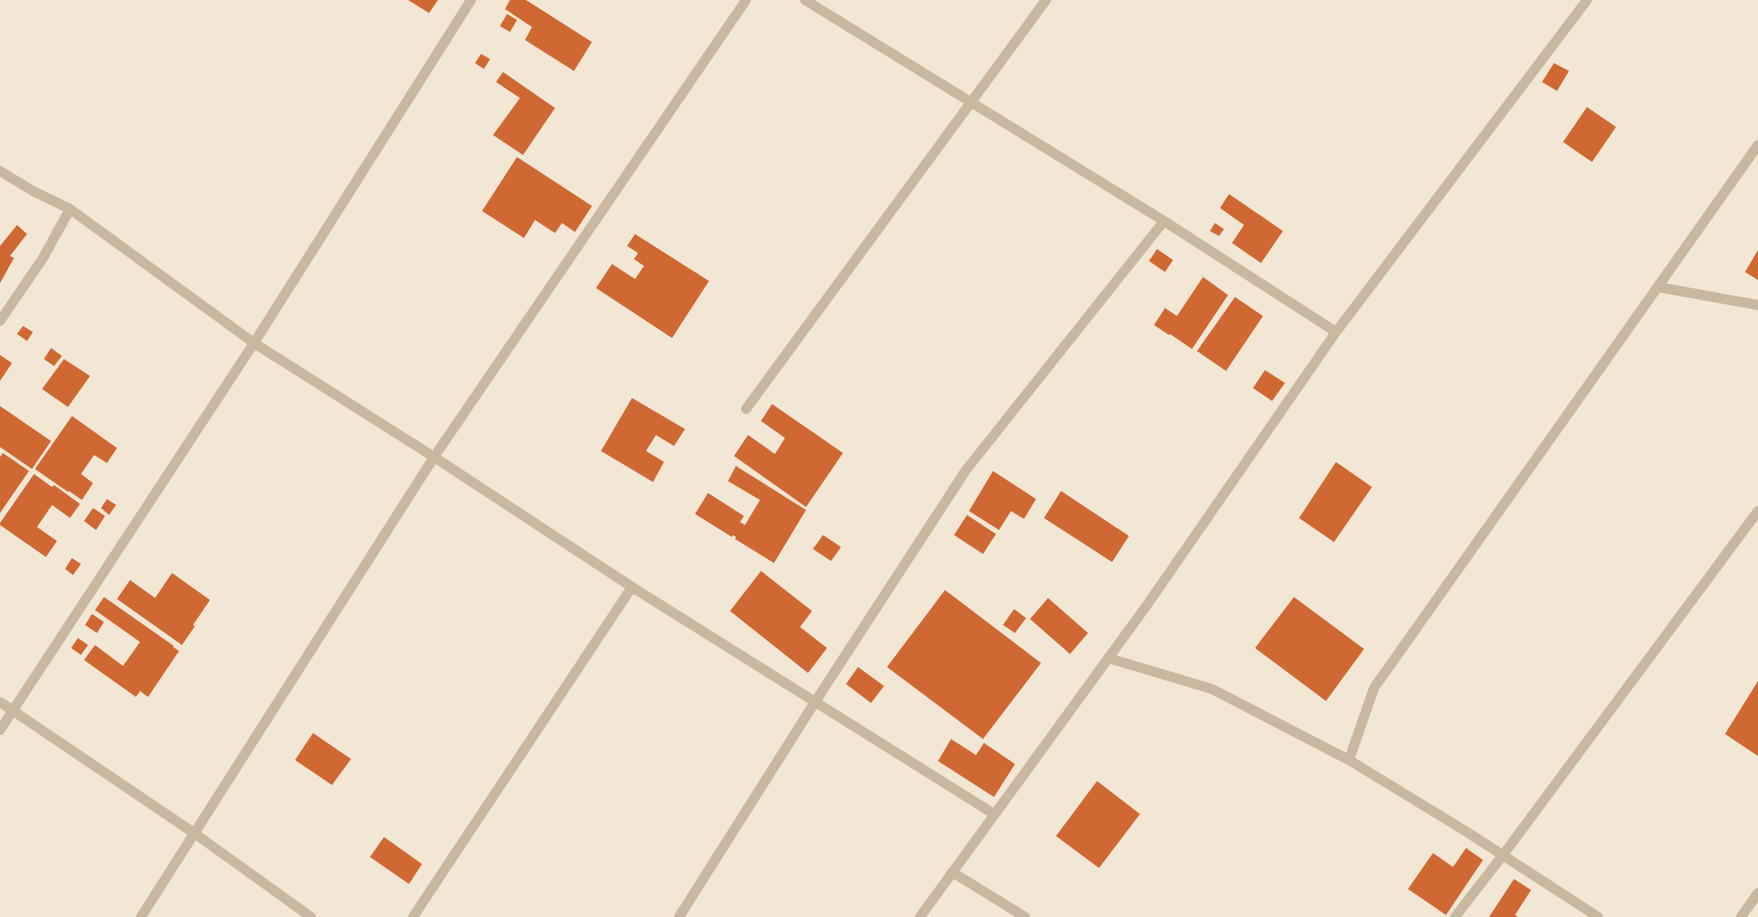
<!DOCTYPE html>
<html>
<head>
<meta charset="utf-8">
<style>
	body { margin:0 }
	canvas { display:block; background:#f2e7d4 }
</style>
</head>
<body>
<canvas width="1758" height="917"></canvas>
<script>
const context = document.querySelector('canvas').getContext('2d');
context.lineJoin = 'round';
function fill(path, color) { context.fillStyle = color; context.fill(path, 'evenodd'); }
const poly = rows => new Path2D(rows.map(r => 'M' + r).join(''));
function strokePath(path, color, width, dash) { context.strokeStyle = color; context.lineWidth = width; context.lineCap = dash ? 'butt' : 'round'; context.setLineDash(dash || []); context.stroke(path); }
const building = poly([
	[408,0,438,0,429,13],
	[510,0,526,0,592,42,574,71,525,40,532,27,505,9],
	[507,14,517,20,510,32,500,26],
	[481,54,490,59,484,69,475,63],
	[1554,63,1569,71,1557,91,1542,82],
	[503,72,555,108,523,155,493,135,520,98,496,82],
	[1587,107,1616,127,1592,162,1563,142],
	[517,157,592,206,575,232,562,223,555,233,535,220,524,238,482,211],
	[1229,194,1283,231,1261,263,1232,243,1244,225,1220,208],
	[1215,223,1224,229,1219,236,1210,231],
	[17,225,27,234,10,256,14,258,0,283,0,246],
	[635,234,709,281,672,338,596,288,612,264,635,279,644,266,634,259,638,253,627,246],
	[1157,249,1173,260,1165,272,1149,261],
	[1758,250,1758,280,1745,272],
	[1203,277,1228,295,1192,349,1170,334,1169,335,1154,325,1165,308,1177,316],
	[1235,297,1263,316,1226,371,1197,351],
	[23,326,33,332,27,341,17,334],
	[51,348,62,356,54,366,44,359],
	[0,355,12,363,0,381],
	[64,359,90,376,68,407,42,389],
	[1265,370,1285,383,1272,401,1253,388],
	[632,398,685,429,674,446,656,435,646,451,664,462,653,482,601,451],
	[772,404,843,453,806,507,734,456,748,435,775,454,785,438,761,421],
	[0,406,51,441,32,469,0,447],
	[72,416,117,448,107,463,94,455,81,474,93,483,82,500,69,491,68,492,35,469],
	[3,453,29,471,0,513,0,457],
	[1336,462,1372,487,1334,542,1299,518],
	[736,466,806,510,774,563,735,539,736,537,733,535,732,537,695,514,708,493,744,516,740,522,745,525,760,500,728,481],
	[993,471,1036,499,1024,519,1011,511,999,530,969,511],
	[34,474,52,487,54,485,80,504,70,518,52,505,37,527,57,541,46,557,0,525,0,523],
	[1061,491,1129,536,1112,562,1044,518],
	[107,499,116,505,109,515,101,508],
	[93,508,105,516,96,530,84,521],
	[967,515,996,534,983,554,954,535],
	[823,535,841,547,831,561,813,549],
	[72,558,81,564,73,575,65,569],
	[761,571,812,611,800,627,827,648,808,673,730,611],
	[172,573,210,600,193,625,195,626,182,645,117,599,130,580,155,598],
	[945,590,1041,663,983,739,887,667],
	[104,597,174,646,173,647,179,651,148,697,140,691,136,697,84,660,95,645,123,666,140,642,95,610],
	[1294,597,1364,649,1326,701,1255,648],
	[1048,598,1088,633,1070,654,1030,619],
	[1014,609,1026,618,1015,633,1003,625],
	[92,614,104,622,97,633,85,625],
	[78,638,88,645,81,655,71,648],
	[858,667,884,686,871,703,846,684],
	[1758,681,1758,756,1725,734],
	[313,733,351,759,332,785,295,760],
	[951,739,976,755,984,743,1015,764,994,797,938,761],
	[1097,781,1140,814,1099,868,1056,836],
	[384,837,422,864,409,884,370,857],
	[1466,848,1483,860,1446,915,1408,889,1433,853,1453,867],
	[1514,879,1531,890,1515,915,1518,917,1489,917]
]);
const street = poly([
	[805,0,1164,221,1336,332,1147,605,920,917],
	[0,171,33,191,70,209,254,343,434,457,632,587,994,814],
	[1658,287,1758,305],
	[0,321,43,258,70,209],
	[1336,332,1587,0],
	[746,409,1046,0],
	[1108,658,1212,689,1349,760,1467,832,1598,917],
	[0,702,194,833,311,917],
	[0,730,254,343,471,0],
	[1349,760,1374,688,1758,145],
	[952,872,1025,917],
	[141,917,434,457,746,0],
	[413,917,632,587],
	[679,917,815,702,966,470,1164,221],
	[1455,917,1503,855,1758,511],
	[1741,917,1758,893]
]);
fill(building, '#d06834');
strokePath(street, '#cab7a0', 10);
</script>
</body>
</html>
